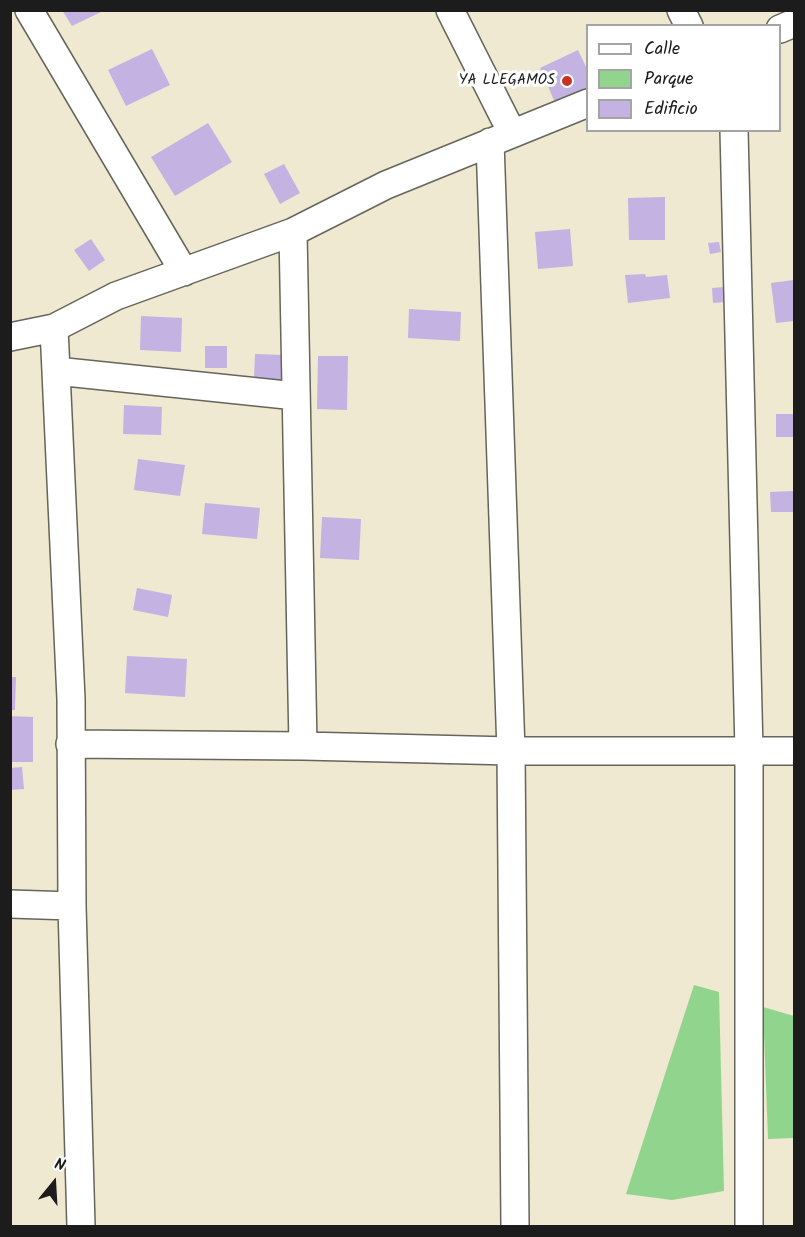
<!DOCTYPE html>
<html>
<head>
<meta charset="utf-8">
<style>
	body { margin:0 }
	#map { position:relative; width:805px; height:1237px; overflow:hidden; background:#eee9d0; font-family:Kalam,sans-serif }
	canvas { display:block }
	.frame { position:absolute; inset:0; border:12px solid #1c1c1c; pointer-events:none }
	.legend { position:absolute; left:586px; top:24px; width:195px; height:108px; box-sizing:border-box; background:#fff; border:2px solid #a4a4a4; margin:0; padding:8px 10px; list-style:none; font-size:18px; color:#1c1c1c }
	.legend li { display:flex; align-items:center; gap:12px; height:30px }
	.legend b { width:30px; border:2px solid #a4a4a4 }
	.north { position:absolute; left:24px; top:1153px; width:60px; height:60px; -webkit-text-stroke:4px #fff; paint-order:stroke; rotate:18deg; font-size:16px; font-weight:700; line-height:24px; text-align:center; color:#1c1c1c }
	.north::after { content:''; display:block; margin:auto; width:21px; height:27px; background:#1c1c1c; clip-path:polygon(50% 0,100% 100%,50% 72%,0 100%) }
</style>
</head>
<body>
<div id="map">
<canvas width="805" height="1237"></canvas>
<div class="frame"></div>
<ul class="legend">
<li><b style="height:8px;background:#fff"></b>Calle</li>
<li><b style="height:16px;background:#90d48d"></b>Parque</li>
<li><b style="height:16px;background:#c4b2e2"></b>Edificio</li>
</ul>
<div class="north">N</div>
</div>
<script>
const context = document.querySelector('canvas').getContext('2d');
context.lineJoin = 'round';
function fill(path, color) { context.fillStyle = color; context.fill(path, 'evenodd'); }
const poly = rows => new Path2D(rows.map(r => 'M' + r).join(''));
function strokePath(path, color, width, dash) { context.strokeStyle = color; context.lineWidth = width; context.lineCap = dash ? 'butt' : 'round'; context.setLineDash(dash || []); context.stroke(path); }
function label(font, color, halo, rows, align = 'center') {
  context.font = font + ' Kalam,sans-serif'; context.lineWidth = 6; context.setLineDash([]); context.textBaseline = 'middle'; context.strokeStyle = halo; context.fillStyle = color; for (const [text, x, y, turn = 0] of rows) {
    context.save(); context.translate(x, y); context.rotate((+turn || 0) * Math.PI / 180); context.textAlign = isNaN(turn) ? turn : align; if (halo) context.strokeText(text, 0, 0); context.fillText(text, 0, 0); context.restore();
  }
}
const green = poly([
	[694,985,719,992,724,1191,672,1200,626,1194],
	[763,1007,794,1016,794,1138,768,1139]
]);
const building = poly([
	[62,10,105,10,72,26],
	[152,49,170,85,126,106,108,70],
	[578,50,588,71,588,91,556,105,540,68],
	[208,123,232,162,175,196,151,157],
	[284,164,300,193,280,204,264,174],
	[665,197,665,240,629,240,628,198],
	[570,229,573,266,538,269,535,232],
	[91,239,105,260,89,271,74,250],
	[719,242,721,252,710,254,708,243],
	[645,274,646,277,667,275,670,298,628,303,625,275],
	[794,280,794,321,776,323,771,283],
	[725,287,725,302,713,303,712,288],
	[409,309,461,312,460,341,408,338],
	[141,316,182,318,181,352,140,350],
	[205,346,227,346,227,368,205,368],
	[255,354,284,355,282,380,254,379],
	[318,356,348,356,347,410,317,409],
	[124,405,162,407,161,435,123,434],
	[776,414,794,414,794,437,776,437],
	[138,459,185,465,180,496,134,490],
	[794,491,794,512,771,512,770,492],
	[205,503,260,508,257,539,202,534],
	[322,517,361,519,359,560,320,558],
	[137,588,172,595,168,617,133,610],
	[127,656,187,659,185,697,125,693],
	[10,677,16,677,15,710,10,710],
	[10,716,33,717,33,762,10,762],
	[22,767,24,789,10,790,10,768]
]);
const street = poly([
	[29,10,184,272],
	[450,10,512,133],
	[681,10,689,26],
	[780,29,794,23],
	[734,130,749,751,749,1226],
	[490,142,511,751,515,1226],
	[293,232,303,746],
	[54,328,71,699,72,906,81,1226],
	[10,337,54,328,116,296,293,232,386,185,588,103],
	[56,371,296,396],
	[70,744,303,746,511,751,794,751],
	[10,904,72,906]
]);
const markers = [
	[567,81,6,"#c8321e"]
];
const poiNames = [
	["YA LLEGAMOS",555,81]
];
fill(green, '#90d48d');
fill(building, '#c4b2e2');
strokePath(street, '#66645b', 30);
strokePath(street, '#fff', 27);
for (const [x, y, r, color] of markers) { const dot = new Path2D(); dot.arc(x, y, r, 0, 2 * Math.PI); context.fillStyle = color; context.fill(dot); strokePath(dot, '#fff', 2); }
label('15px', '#1c1c1c', '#fff', poiNames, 'right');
</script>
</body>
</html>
